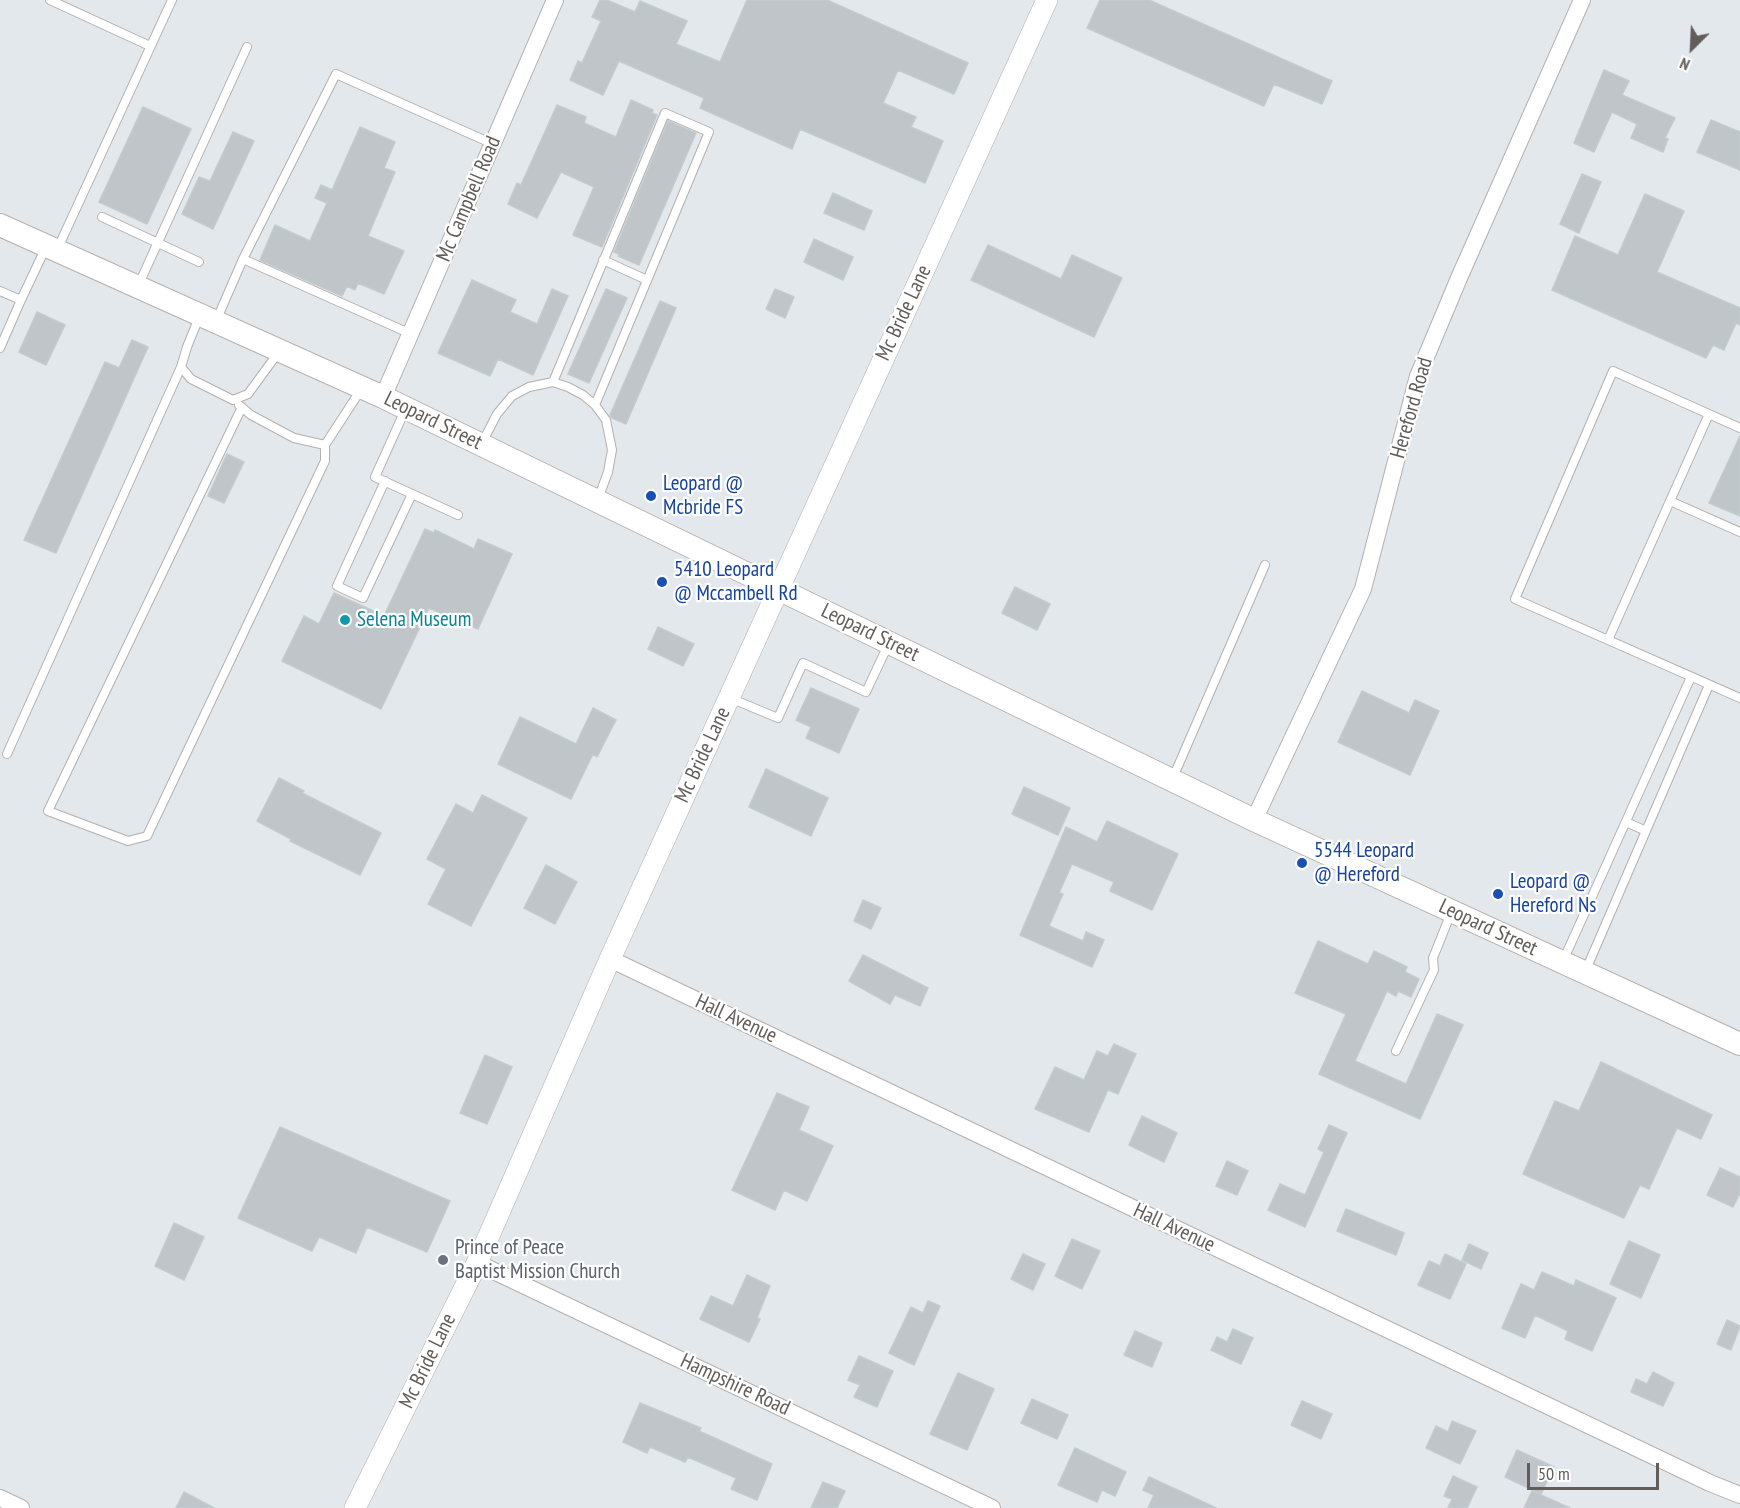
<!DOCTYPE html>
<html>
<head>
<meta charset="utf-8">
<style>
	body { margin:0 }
	#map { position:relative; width:1740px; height:1508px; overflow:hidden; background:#e3e8ec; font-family:"PT Sans Narrow",sans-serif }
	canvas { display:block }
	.north { position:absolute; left:1662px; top:18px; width:60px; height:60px; -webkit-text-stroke:4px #fff; paint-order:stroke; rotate:204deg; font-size:16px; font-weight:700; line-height:24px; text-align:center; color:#625c5b }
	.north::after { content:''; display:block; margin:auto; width:21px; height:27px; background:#625c5b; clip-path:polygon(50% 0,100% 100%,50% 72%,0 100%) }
	.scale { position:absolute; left:1527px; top:1463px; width:132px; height:27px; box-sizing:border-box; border:3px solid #625c5b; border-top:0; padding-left:8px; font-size:18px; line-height:21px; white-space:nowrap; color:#625c5b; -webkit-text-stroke:4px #fff; paint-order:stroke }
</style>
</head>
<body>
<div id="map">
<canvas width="1740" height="1508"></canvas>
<div class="north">N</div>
<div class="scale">50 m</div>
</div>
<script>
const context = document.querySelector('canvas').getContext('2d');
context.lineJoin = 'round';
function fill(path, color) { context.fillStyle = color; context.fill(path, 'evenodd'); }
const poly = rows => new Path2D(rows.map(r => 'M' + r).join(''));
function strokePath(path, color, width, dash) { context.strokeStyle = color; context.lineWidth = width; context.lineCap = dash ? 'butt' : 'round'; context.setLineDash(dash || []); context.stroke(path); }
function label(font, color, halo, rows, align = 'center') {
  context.font = font + ' "PT Sans Narrow",sans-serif'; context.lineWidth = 4.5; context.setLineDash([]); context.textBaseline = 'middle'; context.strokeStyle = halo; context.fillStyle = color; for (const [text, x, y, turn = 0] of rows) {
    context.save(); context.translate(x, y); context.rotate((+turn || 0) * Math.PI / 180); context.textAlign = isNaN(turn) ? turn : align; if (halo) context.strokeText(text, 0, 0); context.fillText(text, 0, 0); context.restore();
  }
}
const building = poly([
	[600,0,607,0,635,12,640,1,687,21,676,44,720,62,747,0,827,0,968,63,954,94,898,70,883,103,916,117,911,127,943,141,925,183,800,129,792,149,700,108,704,98,619,61,603,95,570,80,578,61,582,63,601,21,592,17,600,0],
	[1100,0,1149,0,1332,81,1322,104,1274,84,1264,106,1087,28,1100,0],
	[1604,70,1629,81,1622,95,1675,118,1665,138,1668,139,1663,152,1631,138,1637,124,1612,112,1594,152,1574,143,1604,70],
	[631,100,653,110,652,113,657,115,602,247,573,235,594,187,561,172,537,218,508,204,517,183,521,185,557,105,586,117,584,123,616,137,631,100],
	[143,107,191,129,147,224,99,202,143,107],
	[1711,120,1740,132,1740,170,1697,152,1711,120],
	[668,121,696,133,639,265,618,256,619,254,614,252,668,121],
	[360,127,395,142,384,168,395,172,368,236,404,251,384,294,358,283,355,290,347,286,342,296,260,260,275,225,310,241,327,203,315,198,321,185,332,190,360,127],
	[233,132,254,141,213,229,182,214,199,177,210,181,233,132],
	[1582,174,1601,182,1579,233,1560,224,1582,174],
	[833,193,872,211,864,230,824,213,833,193],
	[1645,194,1684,211,1657,272,1740,308,1740,325,1736,323,1724,350,1713,345,1706,358,1552,290,1575,236,1618,255,1645,194],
	[814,239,853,257,843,280,804,262,814,239],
	[988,245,1061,279,1072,255,1122,278,1094,337,971,280,988,245],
	[472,280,516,300,510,312,537,324,552,289,568,296,533,375,498,359,490,376,438,353,472,280],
	[606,289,627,298,589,383,568,374,606,289],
	[775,289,794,297,785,318,766,309,775,289],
	[660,301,676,308,626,424,612,418,610,415,660,301],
	[37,312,65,325,46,365,19,352,37,312],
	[132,340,148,347,56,553,24,540,105,362,119,368,132,340],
	[1740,436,1740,516,1709,503,1740,436],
	[227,454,244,462,224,503,208,496,227,454],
	[425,529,434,533,435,530,474,549,478,539,512,554,478,629,429,608,381,709,282,661,304,616,319,624,334,593,384,616,425,529],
	[1015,587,1050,604,1037,630,1002,613,1015,587],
	[658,627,694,644,683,666,648,649,658,627],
	[811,688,859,709,839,753,806,738,811,727,796,720,811,688],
	[1362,691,1409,713,1415,700,1439,711,1410,775,1338,742,1362,691],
	[593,708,616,720,597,757,593,754,571,799,498,764,520,717,576,744,593,708],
	[766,769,828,798,811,836,749,807,766,769],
	[279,778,304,791,302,793,381,833,360,875,290,841,291,839,257,821,279,778],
	[1024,787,1070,808,1058,835,1012,814,1024,787],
	[482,795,527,818,471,926,428,904,446,869,427,859,456,804,473,813,482,795],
	[1107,821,1178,854,1152,910,1110,891,1114,882,1072,864,1059,893,1063,894,1049,926,1083,941,1086,932,1104,940,1092,967,1020,935,1066,827,1097,842,1107,821],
	[546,865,577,882,555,924,524,908,546,865],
	[863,900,881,908,871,929,854,921,863,900],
	[1318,941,1368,964,1374,951,1407,967,1405,972,1419,979,1411,997,1398,991,1396,996,1387,991,1355,1061,1406,1084,1437,1014,1463,1025,1420,1119,1319,1074,1346,1014,1295,993,1318,941],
	[863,955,928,988,920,1006,895,995,890,1004,849,981,863,955],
	[1114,1044,1136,1054,1118,1094,1108,1090,1089,1132,1035,1109,1055,1067,1084,1080,1097,1051,1108,1056,1114,1044],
	[485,1055,512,1067,487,1124,460,1113,485,1055],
	[1601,1062,1712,1115,1701,1139,1677,1128,1649,1189,1640,1185,1624,1218,1523,1174,1555,1101,1579,1111,1601,1062],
	[777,1093,809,1107,799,1130,833,1146,807,1201,784,1190,775,1210,732,1190,777,1093],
	[1142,1116,1177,1133,1164,1162,1129,1145,1142,1116],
	[1329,1125,1347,1133,1305,1227,1268,1210,1280,1184,1305,1195,1324,1152,1318,1149,1329,1125],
	[280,1127,450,1201,427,1252,367,1227,356,1253,319,1237,312,1251,238,1218,280,1127],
	[1227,1161,1248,1171,1237,1195,1216,1186,1227,1161],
	[1720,1168,1740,1177,1740,1193,1733,1207,1707,1195,1720,1168],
	[1346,1209,1404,1233,1396,1255,1337,1231,1346,1209],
	[174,1223,204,1237,184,1280,155,1266,174,1223],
	[1072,1239,1100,1251,1082,1289,1055,1276,1072,1239],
	[1629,1241,1660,1255,1641,1298,1610,1284,1629,1241],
	[1469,1244,1488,1253,1481,1269,1462,1260,1469,1244],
	[1023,1254,1045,1264,1033,1290,1011,1279,1023,1254],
	[1445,1254,1466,1264,1450,1299,1418,1285,1429,1261,1440,1266,1445,1254],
	[1542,1272,1574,1286,1576,1280,1616,1298,1592,1351,1565,1339,1568,1331,1535,1315,1525,1338,1502,1328,1521,1284,1534,1290,1542,1272],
	[747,1275,770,1286,757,1318,760,1319,749,1342,700,1319,711,1296,733,1306,747,1275],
	[928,1301,940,1306,914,1365,889,1353,911,1307,923,1313,928,1301],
	[1727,1320,1740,1326,1731,1350,1717,1344,1727,1320],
	[1233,1329,1253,1338,1241,1364,1211,1350,1217,1337,1227,1342,1233,1329],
	[1135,1331,1162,1343,1152,1367,1124,1355,1135,1331],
	[859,1356,893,1371,877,1407,854,1397,860,1385,848,1380,859,1356],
	[1653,1372,1674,1383,1663,1406,1631,1392,1636,1379,1647,1384,1653,1372],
	[958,1373,994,1389,967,1450,930,1434,958,1373],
	[1032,1399,1068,1415,1057,1439,1021,1423,1032,1399],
	[1302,1401,1332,1414,1321,1439,1291,1425,1302,1401],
	[640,1403,701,1428,699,1431,772,1464,757,1500,731,1489,736,1478,688,1457,685,1462,650,1447,647,1453,623,1442,640,1403],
	[1452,1421,1476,1431,1460,1464,1426,1448,1436,1426,1448,1432,1452,1421],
	[1075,1448,1126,1472,1115,1496,1102,1490,1097,1502,1058,1485,1075,1448],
	[1517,1450,1554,1467,1541,1494,1505,1477,1517,1450],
	[1453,1476,1477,1487,1467,1508,1448,1508,1452,1499,1444,1496,1453,1476],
	[1149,1477,1182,1492,1216,1508,1148,1508,1154,1495,1143,1490,1149,1477],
	[823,1482,845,1491,837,1508,811,1508,823,1482],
	[1532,1491,1570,1508,1524,1508,1532,1491],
	[184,1492,214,1508,176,1508,184,1492]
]);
const service = poly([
	[50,0,150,46],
	[102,217,199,262],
	[57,250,172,0],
	[243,259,411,334],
	[603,260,647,280],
	[138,286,247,47],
	[0,291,21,300,0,348],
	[21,300,46,247],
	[200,315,187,347,181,367,191,379,233,400,248,394,278,353],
	[216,321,243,259,336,74,493,144],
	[553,382,665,113,709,132,595,405],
	[239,405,251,415,294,438,325,445,362,388],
	[242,407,48,811,128,841,147,836,325,461,325,445],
	[406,408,375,477,458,515],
	[1740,428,1613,371,1515,599,1740,698],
	[482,443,497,414,512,396,529,387,553,382,568,387,583,395,595,405,606,420,612,450,608,472,598,499],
	[385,481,337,586,363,598,412,494],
	[1670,501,1709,414],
	[1608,640,1670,501,1740,532],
	[730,698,778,718,803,663,866,692,889,643],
	[7,754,181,367],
	[1172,780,1265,565],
	[1626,822,1646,831],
	[1563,961,1691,677],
	[1585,972,1709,685],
	[1396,1051,1434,970,1433,958,1451,913]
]);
const minor = poly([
	[383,397,555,0],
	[1254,820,1363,589,1418,376,1459,278,1582,0],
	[610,959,1710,1483,1740,1495],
	[477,1263,992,1508],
	[0,1498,21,1508]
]);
const tertiary = poly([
	[355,1508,477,1263,610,959,1047,0]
]);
const secondary = poly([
	[0,225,383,397,1254,820,1740,1044]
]);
const markers = [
	[651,496,6,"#1a4fb4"],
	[662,582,6,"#1a4fb4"],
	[345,620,6,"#0f9aa8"],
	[1302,863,6,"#1a4fb4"],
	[1498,894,6,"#1a4fb4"],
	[443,1260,6,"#6b7280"]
];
const streetNames = [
	["Mc Campbell Road",469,199,-67],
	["Mc Bride Lane",904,313,-65],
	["Hereford Road",1412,408,-74],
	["Leopard Street",433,421,26],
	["Leopard Street",870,633,26],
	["Mc Bride Lane",703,755,-65],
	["Leopard Street",1488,928,25],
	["Hall Avenue",736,1019,25],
	["Hall Avenue",1174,1228,25],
	["Mc Bride Lane",428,1361,-64],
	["Hampshire Road",735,1385,25]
];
const transitNames = [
	["Leopard @",663,484],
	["Mcbride FS",663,508],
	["5410 Leopard",674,570],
	["@ Mccambell Rd",674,594],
	["5544 Leopard",1314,851],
	["@ Hereford",1314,875],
	["Leopard @",1510,882],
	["Hereford Ns",1510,906]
];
const cultureNames = [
	["Selena Museum",357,620]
];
const worshipNames = [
	["Prince of Peace",455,1248],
	["Baptist Mission Church",455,1272]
];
fill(building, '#bfc5c8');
strokePath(building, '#c2cbd0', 1.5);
strokePath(service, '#b4b0ae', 10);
strokePath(minor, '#b4b0ae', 18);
strokePath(tertiary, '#b4b0ae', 22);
strokePath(secondary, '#b7b1af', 24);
strokePath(service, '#fff', 8);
strokePath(minor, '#fff', 16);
strokePath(tertiary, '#fff', 21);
strokePath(secondary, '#fff', 22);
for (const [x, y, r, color] of markers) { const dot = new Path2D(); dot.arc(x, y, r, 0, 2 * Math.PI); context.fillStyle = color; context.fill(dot); strokePath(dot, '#fff', 2); }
label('21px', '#625c5b', '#fff', streetNames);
label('21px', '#164399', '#fff', transitNames, 'left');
label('21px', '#0d838f', '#fff', cultureNames, 'left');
label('21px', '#5b616d', '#fff', worshipNames, 'left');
</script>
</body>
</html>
